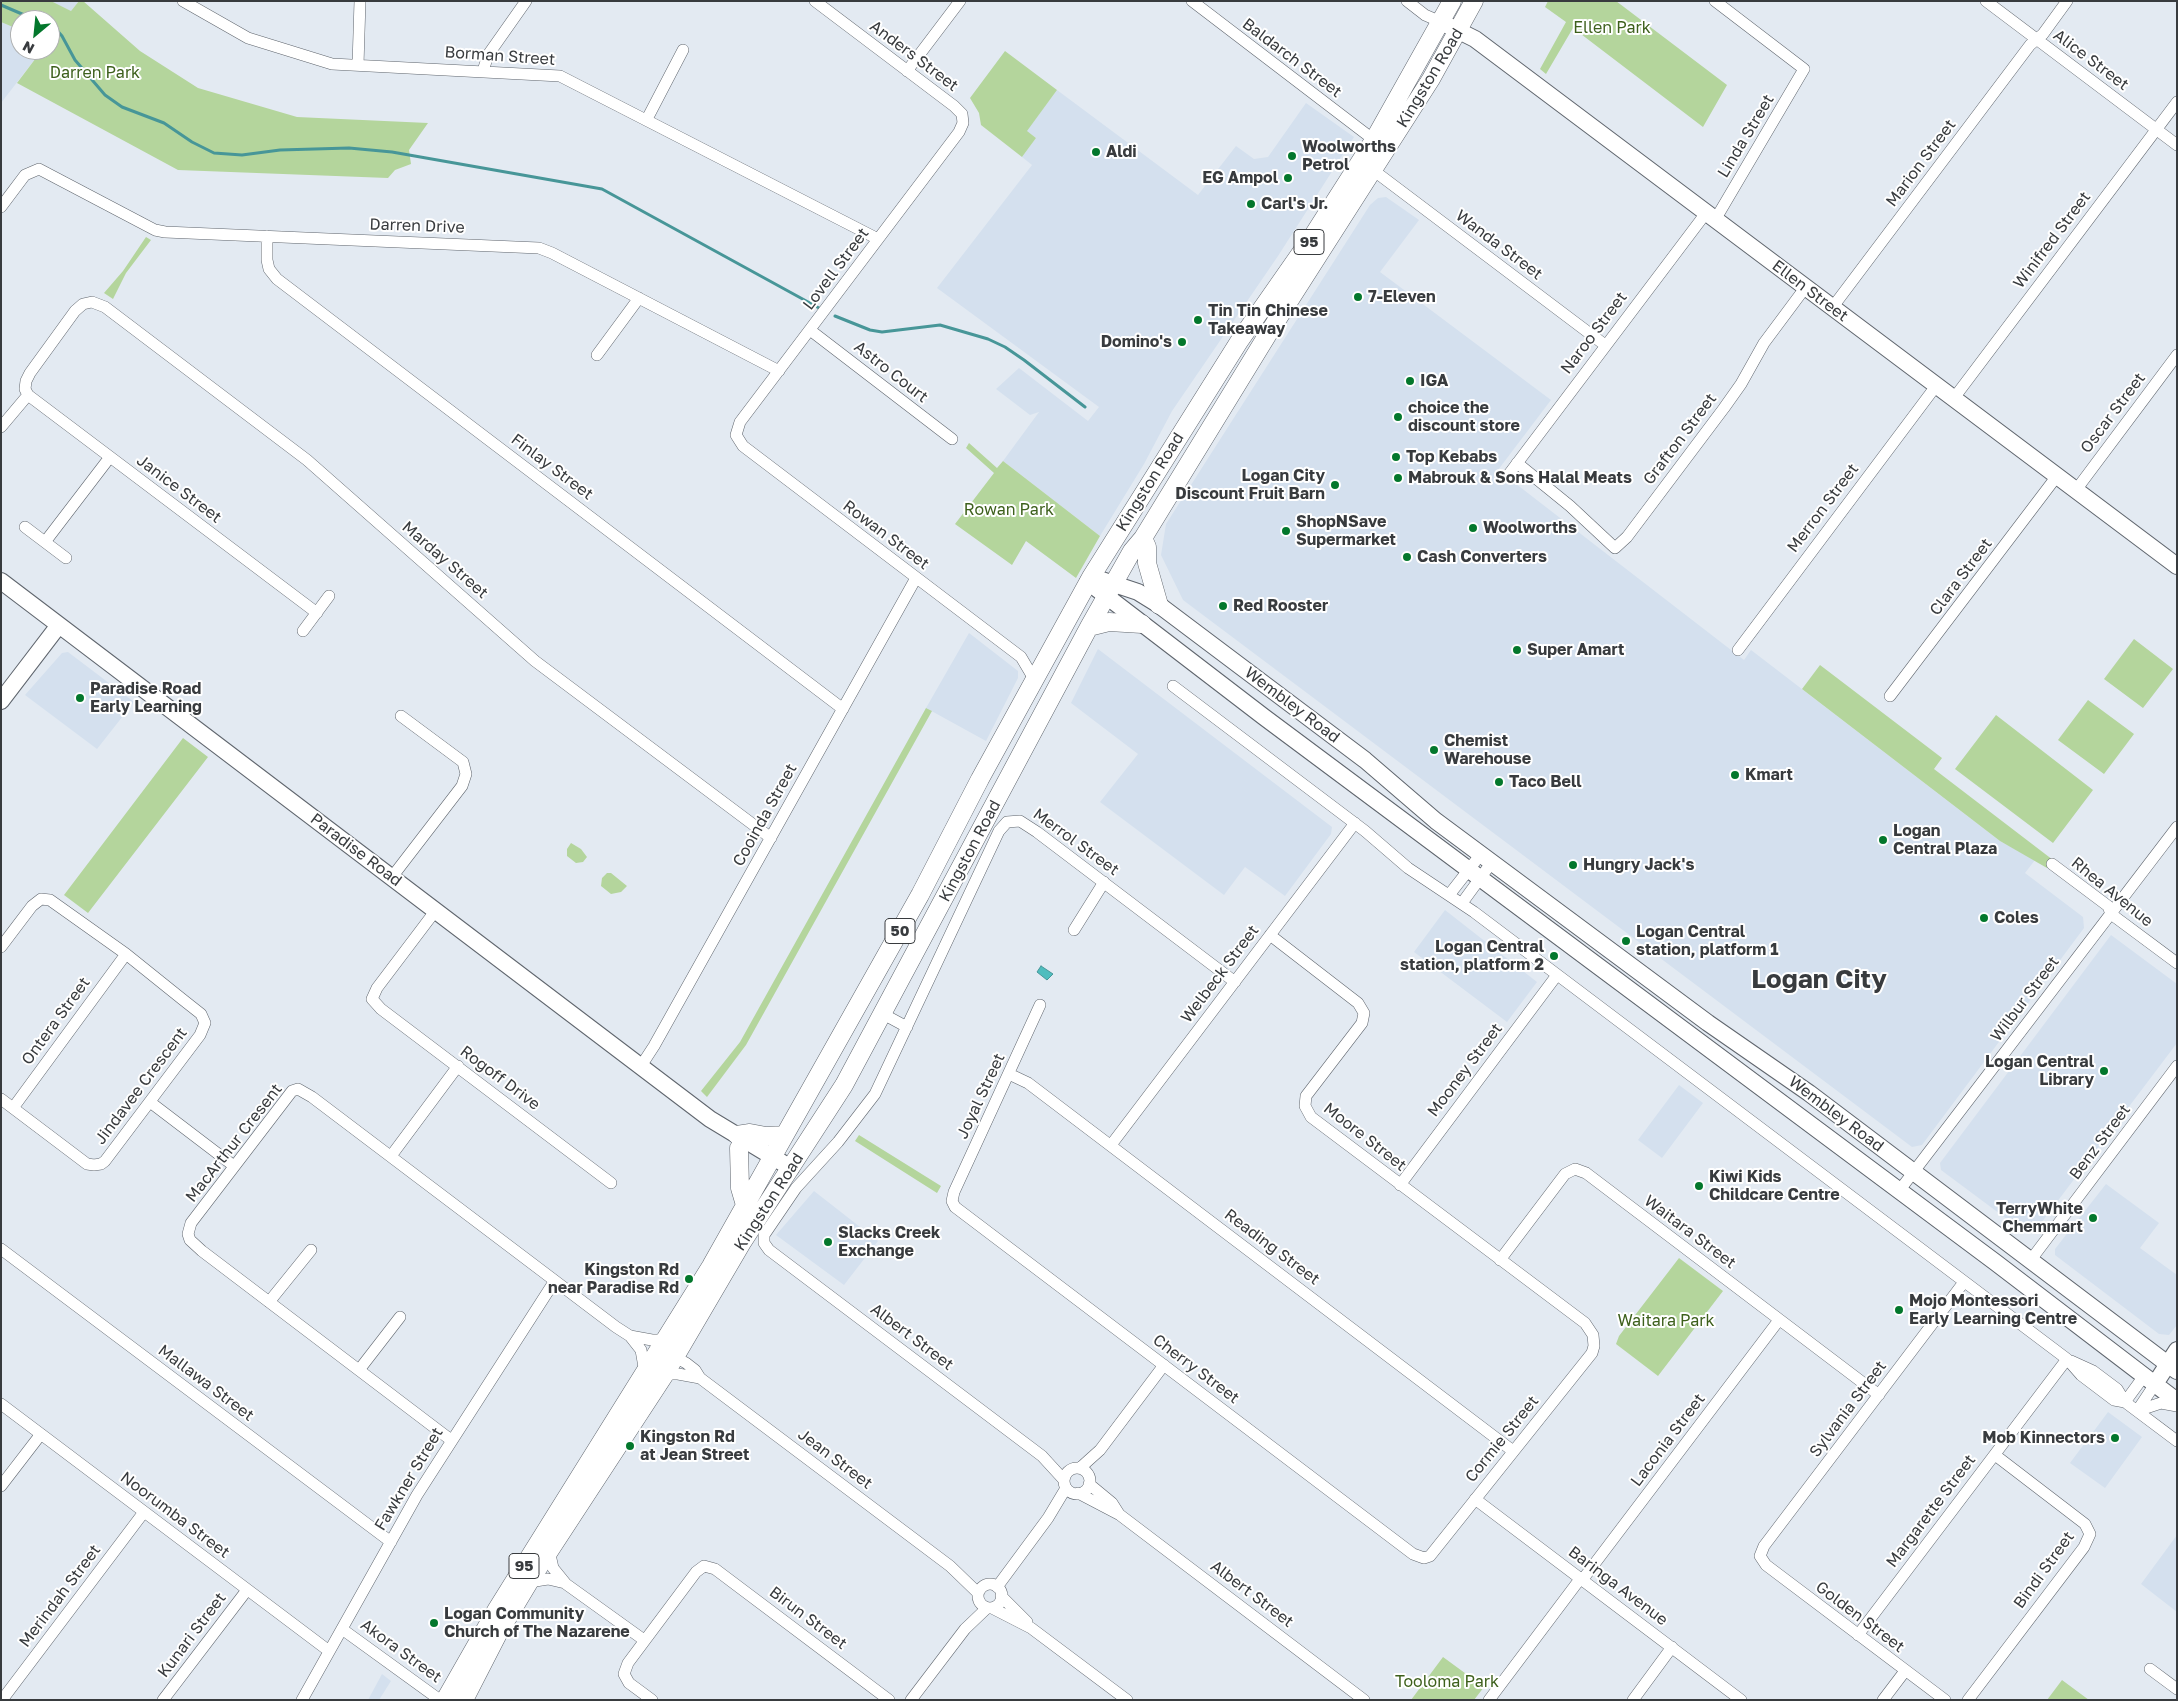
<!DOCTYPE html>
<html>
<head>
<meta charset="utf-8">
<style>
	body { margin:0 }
	#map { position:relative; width:2178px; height:1701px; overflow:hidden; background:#e3eaf2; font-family:"Golos Text",sans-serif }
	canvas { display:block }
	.frame { position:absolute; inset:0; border:2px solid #383b3e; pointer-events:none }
	.north { position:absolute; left:10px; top:10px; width:50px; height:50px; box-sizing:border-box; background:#fff; border:1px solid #afb1b2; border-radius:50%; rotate:208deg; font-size:14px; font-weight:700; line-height:20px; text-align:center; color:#383b3e }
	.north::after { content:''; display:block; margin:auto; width:18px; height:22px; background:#03772c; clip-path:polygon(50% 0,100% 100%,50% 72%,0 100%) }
</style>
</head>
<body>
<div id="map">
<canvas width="2178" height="1701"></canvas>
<div class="frame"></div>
<div class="north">N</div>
</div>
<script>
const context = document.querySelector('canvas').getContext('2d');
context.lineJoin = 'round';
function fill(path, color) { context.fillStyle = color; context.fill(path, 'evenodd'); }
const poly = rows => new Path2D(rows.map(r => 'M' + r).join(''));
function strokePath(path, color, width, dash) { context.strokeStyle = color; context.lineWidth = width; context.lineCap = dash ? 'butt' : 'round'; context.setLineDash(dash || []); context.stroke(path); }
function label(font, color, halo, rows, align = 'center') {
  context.font = font + ' "Golos Text",sans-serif'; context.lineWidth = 4; context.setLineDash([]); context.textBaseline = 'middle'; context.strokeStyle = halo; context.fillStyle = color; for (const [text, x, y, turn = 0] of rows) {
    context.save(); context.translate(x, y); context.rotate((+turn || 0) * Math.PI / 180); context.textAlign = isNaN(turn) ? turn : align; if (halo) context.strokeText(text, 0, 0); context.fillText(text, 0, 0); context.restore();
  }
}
const built = poly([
	[51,1,79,1,71,11],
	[1,22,20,30,20,50,42,50,1,103],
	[1057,90,1198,195,1236,146,1254,159,1268,157,1306,103,1354,137,1278,256,1172,411,1144,464,1100,536,1003,461,1039,412,1030,415,996,389,1019,368,1088,421,1099,407,937,288,1032,165,1022,157,1036,138,1026,131],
	[1386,197,1419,220,1380,272,1551,400,1498,470,1744,660,1751,650,2000,841,2035,860,2025,873,2083,917,2084,928,1922,1145,1912,1147,1183,600,1161,555,1166,524,1370,205,1378,198],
	[969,633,1018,671,1018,678,986,741,926,708],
	[1098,649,1332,827,1331,834,1285,896,1245,867,1224,895,1100,802,1138,754,1071,703],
	[68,652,134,702,97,749,25,695,62,653],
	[1445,910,1537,982,1507,1022,1414,952],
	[2111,935,2177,984,2177,1043,2035,1231,2027,1234,1941,1170,1940,1163],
	[1679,1085,1703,1103,1662,1158,1638,1140],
	[2106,1184,2159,1223,2140,1248,2177,1275,2177,1325,2169,1335,2159,1334,2055,1255,2055,1249],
	[814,1191,878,1241,844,1285,776,1235],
	[2108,1412,2142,1437,2105,1488,2070,1463],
	[2177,1535,2177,1612,2141,1584],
	[382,1674,391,1681,379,1700,368,1700]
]);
const green = poly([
	[1,1,51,1,71,11,79,1,83,1,140,51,198,88,297,117,428,123,409,150,411,164,395,170,388,178,178,170,17,83,42,50,50,50,50,20,20,20,20,30,1,22],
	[1548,1,1616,1,1727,85,1703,127,1573,28,1546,74,1540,69,1566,22,1545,7],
	[1005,51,1057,90,1027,131,1036,138,1022,157,981,125,979,113,970,98],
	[146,237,151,240,126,273,113,299,104,293,123,271],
	[969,443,997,468,1003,461,1100,536,1076,578,1026,541,1012,565,955,524,994,473,966,448],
	[2134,639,2173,669,2143,708,2104,679],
	[1820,665,1942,758,1934,769,2053,860,2047,868,2000,841,1802,689],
	[2088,700,2134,734,2104,774,2058,740],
	[926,708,932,711,746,1045,707,1097,701,1091,740,1042],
	[1996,715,2093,790,2053,843,1955,769],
	[183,738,208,757,88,913,64,895],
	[571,843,581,849,587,857,583,862,576,863,567,856,567,849],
	[607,873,611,873,627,886,621,892,611,894,601,886,602,878],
	[859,1135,941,1186,937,1193,855,1141],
	[1679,1258,1723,1291,1658,1376,1616,1344,1619,1336],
	[1443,1657,1484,1687,1474,1700,1411,1700],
	[2062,1680,2089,1700,2047,1700]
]);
const water = poly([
	[1041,966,1053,974,1047,980,1037,972,1041,966]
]);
const stream = poly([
	[1,5,36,20],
	[50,26,55,28,62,36,75,60,105,95,122,107,164,123,192,142,214,153,242,155,280,150,349,148,392,152,602,189,819,308],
	[835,316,870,330,882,332,940,325,988,339,1005,347,1024,360,1085,407]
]);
const street = poly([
	[183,1,248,38,332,64,560,76,878,239],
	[815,1,954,106,962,114,963,123,959,132,740,422,736,435,743,446,1021,657,1034,679],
	[1192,1,1374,140],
	[1407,1,1425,15,1441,22],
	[1986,1,2177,145],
	[358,65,360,1],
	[483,71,488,55,526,1],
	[907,71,960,1],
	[647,119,683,50],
	[1373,170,1605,345],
	[1,207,25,175,39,169,155,230,165,232,539,248,552,253,779,371],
	[1715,220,1804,69,1715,1],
	[267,236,267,260,269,269,277,279,843,709],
	[1832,308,2030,45,2043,34,2067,1],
	[810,330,952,439],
	[597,355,639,298],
	[1954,398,2177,102],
	[1,427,28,395],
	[1517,463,1570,506,1615,548,1627,537,1724,408,1741,384,1764,343,1805,288],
	[1509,474,1706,213],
	[2076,490,2177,355],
	[25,527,66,558],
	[45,542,110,457],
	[317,613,28,395,25,389,26,381,30,373,75,311,83,304,92,302,105,307,307,460,535,661,771,838],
	[303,631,329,596],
	[1738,650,1936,386],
	[1173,686,1365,831,1408,868,1474,912,2067,1359,2081,1375,2114,1400,2125,1402],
	[1890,696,2057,476],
	[2052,864,2108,906,2111,914,2177,963],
	[392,877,462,786,466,774,463,762,401,716],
	[1449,895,1481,854],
	[1462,903,1492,862],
	[436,910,377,988,372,999,381,1009,611,1183],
	[1074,930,1104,882],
	[1,947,32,906,41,899,50,900,126,954,182,999,201,1014,205,1023,200,1035,105,1161,101,1164,94,1165,87,1164,1,1099],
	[1040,1005,954,1192,952,1201,955,1207,1413,1554,1424,1558,1430,1556,1592,1353,1594,1346,1593,1335,1585,1323,1311,1117,1305,1106,1306,1096,1362,1023,1364,1013,1358,1003,1270,935],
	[883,1014,907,1027],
	[641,1066,654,1046,916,578],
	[1009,1074,1028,1083,1513,1451],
	[150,1102,234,1166],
	[13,1108,126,954],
	[1111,1145,1355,823],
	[391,1156,458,1066],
	[1400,1185,1557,975],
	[1899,1191,2177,827],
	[1,1249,391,1542],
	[1500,1260,1565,1174,1575,1169,1586,1173,1879,1395],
	[2030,1261,2177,1066],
	[269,1302,311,1250],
	[630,1336,641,1350,645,1373,656,1371,663,1361,671,1355,686,1363,695,1370,700,1378,950,1566,978,1593],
	[2071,1361,2093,1371,2117,1389,2125,1402,2177,1441],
	[359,1370,400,1317],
	[665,1374,678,1374,700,1378],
	[2125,1402,2144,1376],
	[1,1404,329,1651],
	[2137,1411,2161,1403,2177,1406],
	[2137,1411,2155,1384],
	[451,1440,202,1251,190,1240,188,1234,191,1223,292,1091,298,1089,312,1097,616,1327,630,1336,652,1340,666,1340],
	[1080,1468,1100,1450,1164,1365],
	'1064 1481a13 13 0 1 1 26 0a13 13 0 1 1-26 0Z',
	[1064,1480,1042,1456,769,1250,764,1243,764,1235,796,1188,838,1142,875,1094,999,831,1007,822,1020,821,1037,832,1235,982],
	[1089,1484,1112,1503,1119,1514],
	[1,1486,41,1434],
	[1078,1493,1120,1515,1364,1700],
	[1475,1499,1741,1700],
	[549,1550,553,1568,566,1584,644,1640],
	[529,1582,548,1579,565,1583],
	'978 1596a12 12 0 1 1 24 0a12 12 0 1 1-24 0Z',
	[997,1587,1048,1518,1066,1488],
	[1001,1596,1027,1622],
	[992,1608,1031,1628,1127,1700],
	[342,1629,440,1700],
	[1858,1635,2067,1359],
	[2150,1669,2177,1689],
	[2,1700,144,1512],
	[163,1700,247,1590],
	[302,1700,417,1495,554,1282],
	[652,1700,629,1683,624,1674,628,1663,696,1572,704,1566,715,1569,889,1700],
	[911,1700,965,1629,987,1608],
	[1489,1700,1577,1583,1586,1575,1779,1320],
	[1633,1700,1672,1647],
	[1883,1700,1905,1671],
	[1945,1700,1766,1565,1760,1556,1764,1546,1964,1282],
	[1968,1700,2084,1547,2090,1534,2085,1524,1995,1455]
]);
const secondary = poly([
	[1441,22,1475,39,2177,566],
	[1102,580,1138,592,1159,605,1365,760,1436,821,1708,1023,1809,1093,2177,1371],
	[1,581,710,1119,791,1168],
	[1088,582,1264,717,1995,1262,2177,1401],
	[1,701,59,625],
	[2155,1384,2177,1350]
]);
const primary = poly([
	[1143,538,1147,547,1147,563,1159,605],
	[1089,627,1109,622,1142,624],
	[737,1135,750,1133,766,1136,785,1135],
	[739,1148,740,1188,745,1205],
	[445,1700,497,1609,711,1266,920,895,980,779,1091,577,1240,340,1312,237,1374,140,1452,1],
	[464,1700,499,1632,529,1582,665,1374,743,1241,844,1085,1089,627,1132,551,1143,538,1268,334,1431,79,1474,1]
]);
const markers = [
	[1096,152,5,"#03772c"],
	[1292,156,5,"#03772c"],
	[1288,178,5,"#03772c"],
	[1251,204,5,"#03772c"],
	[1358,297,5,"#03772c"],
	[1198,320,5,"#03772c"],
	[1182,342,5,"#03772c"],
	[1410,381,5,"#03772c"],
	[1398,417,5,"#03772c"],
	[1396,457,5,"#03772c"],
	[1398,478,5,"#03772c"],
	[1335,485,5,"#03772c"],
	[1473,528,5,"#03772c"],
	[1286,531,5,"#03772c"],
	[1407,557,5,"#03772c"],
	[1223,606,5,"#03772c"],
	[1517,650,5,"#03772c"],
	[80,698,5,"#03772c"],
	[1434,750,5,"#03772c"],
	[1735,775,5,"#03772c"],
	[1499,782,5,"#03772c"],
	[1883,840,5,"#03772c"],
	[1573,865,5,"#03772c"],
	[1984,918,5,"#03772c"],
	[1626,941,5,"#03772c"],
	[1554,956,5,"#03772c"],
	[2104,1071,5,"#03772c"],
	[1699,1186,5,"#03772c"],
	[2093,1218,5,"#03772c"],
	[828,1242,5,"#03772c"],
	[689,1279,5,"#03772c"],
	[1899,1310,5,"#03772c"],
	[2115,1438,5,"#03772c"],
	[630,1446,5,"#03772c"],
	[434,1623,5,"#03772c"]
];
const shields = [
	[1309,242,30],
	[900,931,30],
	[524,1566,30]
];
const shieldNames = [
	["95",1309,242],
	["50",900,931],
	["95",524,1566]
];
const parkNames = [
	["Ellen Park",1612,28],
	["Darren Park",95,73],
	["Rowan Park",1009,510],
	["Waitara Park",1666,1321],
	["Tooloma Park",1447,1682]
];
const streetNames = [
	["Borman Street",500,56,4],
	["Anders Street",914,56,37],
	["Baldarch Street",1292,58,37],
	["Alice Street",2091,60,37],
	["Kingston Road",1430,78,-59],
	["Linda Street",1746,136,-59],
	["Marion Street",1921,163,-53],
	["Darren Drive",417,226,2],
	["Winifred Street",2052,240,-53],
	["Wanda Street",1499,245,37],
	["Lovell Street",836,269,-53],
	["Ellen Street",1810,291,37],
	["Naroo Street",1594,333,-53],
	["Astro Court",891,372,38],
	["Oscar Street",2113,413,-53],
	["Grafton Street",1680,439,-53],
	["Finlay Street",552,467,37],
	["Kingston Road",1150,482,-58],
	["Janice Street",179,489,37],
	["Merron Street",1823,508,-53],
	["Rowan Street",886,535,37],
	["Marday Street",445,560,41],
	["Clara Street",1961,577,-53],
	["Wembley Road",1292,705,37],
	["Cooinda Street",765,815,-61],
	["Merrol Street",1076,842,36],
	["Paradise Road",356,850,37],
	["Kingston Road",970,851,-62],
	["Rhea Avenue",2112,892,39],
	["Welbeck Street",1220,974,-53],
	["Wilbur Street",2025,999,-53],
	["Ontera Street",56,1021,-54],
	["Mooney Street",1465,1070,-53],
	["Rogoff Drive",500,1078,37],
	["Jindavee Crescent",141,1086,-53],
	["Joyal Street",981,1096,-65],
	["Wembley Road",1836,1114,37],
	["Moore Street",1365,1137,38],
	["Benz Street",2100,1142,-53],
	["MacArthur Cresent",234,1143,-52],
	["Kingston Road",769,1202,-57],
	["Waitara Street",1690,1232,37],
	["Reading Street",1272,1247,37],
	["Albert Street",912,1337,37],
	["Cherry Street",1196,1369,37],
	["Mallawa Street",206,1383,37],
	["Sylvania Street",1848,1409,-53],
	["Cormie Street",1502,1439,-51],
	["Laconia Street",1668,1440,-53],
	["Jean Street",835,1459,37],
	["Fawkner Street",409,1479,-59],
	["Margarette Street",1931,1511,-53],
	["Noorumba Street",175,1515,37],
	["Bindi Street",2044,1570,-54],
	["Baringa Avenue",1618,1586,37],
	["Albert Street",1252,1594,37],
	["Merindah Street",60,1596,-53],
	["Golden Street",1860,1617,37],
	["Birun Street",808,1618,37],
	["Kunari Street",192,1635,-53],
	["Akora Street",401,1651,36]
];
const poiNames = [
	["Woolworths",1302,147],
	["Petrol",1302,165],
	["Aldi",1106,152],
	["EG Ampol",1278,178,"right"],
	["Carl's Jr.",1261,204],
	["7-Eleven",1368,297],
	["Tin Tin Chinese",1208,311],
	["Takeaway",1208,329],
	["Domino's",1172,342,"right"],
	["IGA",1420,381],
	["choice the",1408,408],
	["discount store",1408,426],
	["Top Kebabs",1406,457],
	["Logan City",1325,476,"right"],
	["Discount Fruit Barn",1325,494,"right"],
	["Mabrouk & Sons Halal Meats",1408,478],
	["ShopNSave",1296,522],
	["Supermarket",1296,540],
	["Woolworths",1483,528],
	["Cash Converters",1417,557],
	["Red Rooster",1233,606],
	["Super Amart",1527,650],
	["Paradise Road",90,689],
	["Early Learning",90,707],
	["Chemist",1444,741],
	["Warehouse",1444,759],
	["Kmart",1745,775],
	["Taco Bell",1509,782],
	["Logan",1893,831],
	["Central Plaza",1893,849],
	["Hungry Jack's",1583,865],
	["Coles",1994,918],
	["Logan Central",1636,932],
	["station, platform 1",1636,950],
	["Logan Central",1544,947,"right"],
	["station, platform 2",1544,965,"right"],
	["Logan Central",2094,1062,"right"],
	["Library",2094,1080,"right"],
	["Kiwi Kids",1709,1177],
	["Childcare Centre",1709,1195],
	["TerryWhite",2083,1209,"right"],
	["Chemmart",2083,1227,"right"],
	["Slacks Creek",838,1233],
	["Exchange",838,1251],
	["Kingston Rd",679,1270,"right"],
	["near Paradise Rd",679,1288,"right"],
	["Mojo Montessori",1909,1301],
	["Early Learning Centre",1909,1319],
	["Kingston Rd",640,1437],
	["at Jean Street",640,1455],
	["Mob Kinnectors",2105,1438,"right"],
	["Logan Community",444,1614],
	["Church of The Nazarene",444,1632]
];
const townNames = [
	["Logan City",1819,980]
];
fill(built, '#d4e0ee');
fill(green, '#b4d59c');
fill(water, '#4ebdbe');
strokePath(water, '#479698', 1);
strokePath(stream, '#479698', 3);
strokePath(street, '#5f656d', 12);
strokePath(secondary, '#5f656d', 18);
strokePath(primary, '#5f656d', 19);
strokePath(street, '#fff', 11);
strokePath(secondary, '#fff', 16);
strokePath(primary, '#fff', 18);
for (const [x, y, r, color] of markers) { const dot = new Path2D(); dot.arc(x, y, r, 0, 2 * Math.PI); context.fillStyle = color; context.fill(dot); strokePath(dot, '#fff', 2); }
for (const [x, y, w] of shields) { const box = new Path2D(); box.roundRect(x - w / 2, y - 12.5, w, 25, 4); context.fillStyle = '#fff'; context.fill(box); strokePath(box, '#383b3e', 1); }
label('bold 15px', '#383b3e', null, shieldNames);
label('16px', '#3d601c', '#fff', parkNames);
label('16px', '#383b3e', '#fff', streetNames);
label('bold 16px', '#383b3e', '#fff', poiNames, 'left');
label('bold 26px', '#383b3e', '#fff', townNames);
</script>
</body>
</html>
